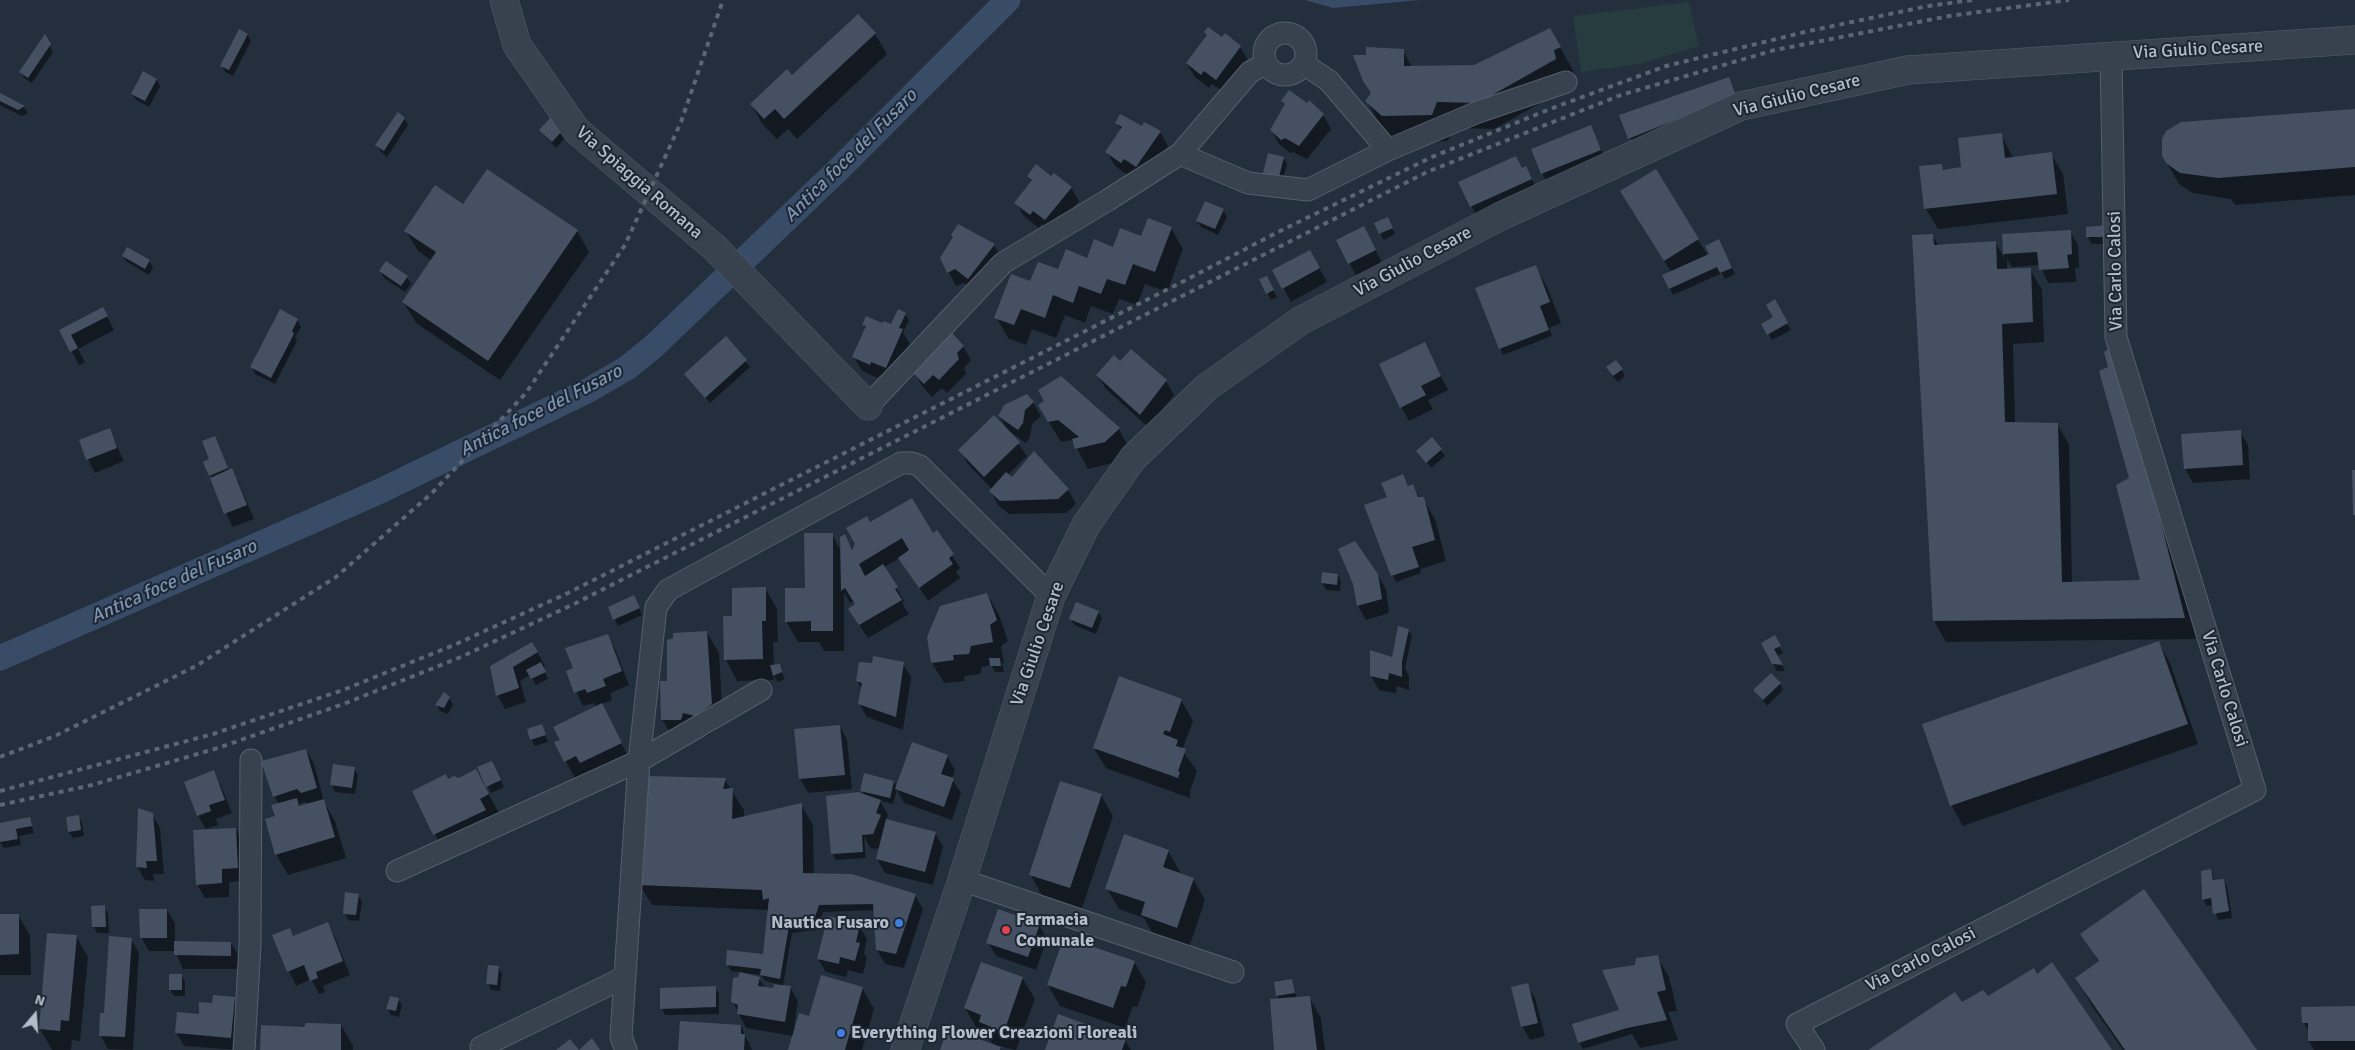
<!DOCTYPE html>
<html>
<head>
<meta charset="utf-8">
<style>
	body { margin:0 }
	#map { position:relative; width:2355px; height:1050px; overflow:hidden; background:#242f3e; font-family:Signika,sans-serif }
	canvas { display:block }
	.north { position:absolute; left:10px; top:990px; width:50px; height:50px; -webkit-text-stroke:4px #1d2633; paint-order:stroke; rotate:18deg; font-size:14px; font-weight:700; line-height:20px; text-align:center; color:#b4bcc9 }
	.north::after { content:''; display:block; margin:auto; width:18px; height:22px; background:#b4bcc9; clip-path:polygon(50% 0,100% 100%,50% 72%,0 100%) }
</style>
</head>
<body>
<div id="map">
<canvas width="2355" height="1050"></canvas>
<div class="north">N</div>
</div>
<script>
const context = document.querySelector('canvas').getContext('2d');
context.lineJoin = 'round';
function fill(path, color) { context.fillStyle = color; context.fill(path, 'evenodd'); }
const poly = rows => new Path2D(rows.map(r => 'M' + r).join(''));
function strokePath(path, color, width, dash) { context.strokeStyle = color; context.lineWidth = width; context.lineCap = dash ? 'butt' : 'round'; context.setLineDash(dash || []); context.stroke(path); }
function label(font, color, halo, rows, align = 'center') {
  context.font = font + ' Signika,sans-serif'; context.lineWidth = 4; context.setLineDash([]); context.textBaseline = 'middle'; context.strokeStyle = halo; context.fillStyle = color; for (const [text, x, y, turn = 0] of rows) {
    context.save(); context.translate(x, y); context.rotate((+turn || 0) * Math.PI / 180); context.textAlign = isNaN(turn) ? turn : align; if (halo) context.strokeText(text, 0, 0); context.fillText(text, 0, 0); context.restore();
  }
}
const green = poly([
	[1689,2,1699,46,1639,64,1581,72,1573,16]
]);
const water = poly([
	[1305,0,1420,0,1333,8]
]);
const shadow = poly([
	[858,15,875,34,887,54,797,139,788,129,777,139,763,125,751,104,792,77],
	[1550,29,1575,74,1569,77,1571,86,1494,129,1453,128,1448,141,1398,143,1382,129,1367,101,1403,51,1412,67,1475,66],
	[1205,32,1240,47,1248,60,1225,93,1212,84,1209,88,1195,77,1187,64,1208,36],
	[247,34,251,41,233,76,225,72,221,65],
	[45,37,53,52,32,83,24,78,21,72],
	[156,79,160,86,149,107,136,100,132,94],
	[1729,79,1738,103,1633,145,1621,115],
	[0,95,24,107,28,113,22,116,0,105],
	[1282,101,1323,115,1331,129,1307,159,1293,152,1290,153,1279,144,1271,130,1285,106],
	[2355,110,2355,195,2235,205,2231,199,2193,193,2179,184,2167,163,2162,147,2163,139],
	[405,119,408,125,387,157,381,152,377,145],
	[1117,123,1160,132,1168,146,1144,180,1129,176,1115,166,1107,152,1122,131],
	[1590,126,1608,164,1550,187,1542,173],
	[540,130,562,131,565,138,556,148],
	[2001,134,2013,158,2051,154,2063,174,2068,214,1938,229,1926,209,1941,165,1944,171,1962,169],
	[1283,158,1287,164,1282,183,1268,180,1265,173],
	[1526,168,1539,193,1479,221,1460,182],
	[1655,171,1708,256,1722,247,1735,274,1725,279,1722,273,1673,295,1670,289,1671,272,1634,212],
	[1028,176,1052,178,1071,187,1079,201,1053,233,1042,224,1039,228,1024,216,1016,203,1032,182],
	[464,206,577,231,589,252,500,380,416,323,404,303,432,261,418,251,406,231],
	[1223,210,1227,217,1218,235,1201,227,1197,221],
	[1391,225,1395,234,1384,240,1380,233],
	[958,226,994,245,1002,259,976,292,964,283,956,286,941,258,954,239],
	[2107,227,2111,244,2091,244,2088,237,2087,228],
	[1171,228,1183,249,1167,292,1145,284,1137,305,1119,299,1113,314,1091,306,1085,323,1065,315,1056,338,1032,329,1026,345,1008,338,996,317,1031,283,1113,248],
	[2070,231,2078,245,2079,268,2075,268,2076,282,2048,283,2040,265,2012,267,2007,259,2007,270,2030,269,2042,290,2044,342,2013,344,2015,423,2057,424,2069,444,2072,583,2141,581,2130,479,2128,366,2196,639,1946,642,1934,621,1932,235,1939,246,1995,242,2004,258,2003,235],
	[1337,240,1371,241,1383,265,1357,277],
	[1310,252,1327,282,1291,302,1274,271],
	[123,256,149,261,153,267,149,275,127,262],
	[1535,266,1547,287,1561,323,1549,328,1552,336,1503,355,1500,348],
	[380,271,407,277,411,284,405,292,384,278],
	[1261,280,1270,284,1277,297,1271,300],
	[1774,301,1791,330,1772,340,1762,324,1775,317],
	[103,309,114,330,78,349,85,362,79,365,61,331],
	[905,314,909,320,903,333,910,344,894,381,879,375,878,378,862,371,854,357,866,329,864,325,895,328],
	[297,320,301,327,295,337,297,341,275,384,255,374,252,367],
	[726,338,750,367,710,403,686,374],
	[963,346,971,360,964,368,966,374,947,393,942,388,932,397,923,387,915,374],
	[1432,358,1448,390,1428,400,1433,409,1409,421,1401,407],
	[1120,363,1166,381,1174,395,1148,427,1106,389,1098,376],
	[1622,370,1625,376,1618,382,1611,374],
	[1033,402,1041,416,1032,424,1030,437,1026,443,1010,432,1027,456,1008,475,1012,479,1034,453,1068,490,1076,504,1066,513,1009,514,998,505,991,491,992,489,968,464,960,450,1007,429,999,416],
	[1039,406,1119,429,1130,450,1117,462,1088,469,1074,443,1071,440,1061,442],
	[109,429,124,461,95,473,88,459],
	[2240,432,2248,445,2250,479,2193,483,2185,469],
	[218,444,229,471,232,470,239,484,254,519,233,527,226,513,205,462,211,460],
	[1441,450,1445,456,1431,468,1418,451],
	[1403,476,1409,487,1413,486,1420,498,1423,499,1435,519,1446,561,1420,569,1421,573,1396,582,1393,575],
	[869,523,932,535,952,555,960,568,956,572,960,578,928,601,900,558,884,567,904,601,902,603,909,614,868,638,858,623,856,605,853,601,850,603,844,593,844,651,824,651,819,642,798,642,786,621,806,589,832,534,841,551,845,536,853,551],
	[1377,574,1386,589,1389,613,1366,620,1358,606,1355,583],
	[1338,575,1341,581,1340,591,1326,590,1322,583],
	[765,588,777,609,778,642,773,642,774,666,779,666,785,679,778,682,774,676,774,680,737,681,726,660,734,617],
	[987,594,999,615,1008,641,1001,646,1004,663,1002,663,1004,672,995,672,991,665,982,667,980,674,964,676,965,681,944,683,932,663],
	[637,603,642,615,618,626,609,608],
	[1098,612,1102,618,1096,634,1074,625,1071,619],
	[1408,630,1412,636,1405,668,1409,676,1409,690,1397,686,1396,693,1379,690,1371,676,1393,659],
	[707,633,719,653,723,725,707,736,695,733,674,740,662,719,668,682],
	[607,635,615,649,629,685,610,693,612,700,601,704,632,764,577,782,556,743,561,740,596,706,594,703,583,706,567,672,574,669],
	[1774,637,1783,653,1777,656,1785,671,1777,671,1762,643],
	[2158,642,2170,663,2198,744,1963,826,1952,806,1923,724],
	[532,643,545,666,543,668,548,679,536,685,530,675,520,681,526,702,505,709,498,696,491,666],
	[903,664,911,677,903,730,867,717,859,703,862,689,857,681],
	[1780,684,1783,690,1767,706,1755,690],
	[449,698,453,705,448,714,440,711,437,705],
	[1181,700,1193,721,1182,750,1197,771,1190,791,1190,798,1106,768,1094,748],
	[542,726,548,742,535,746,531,739],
	[840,726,847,740,852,789,808,793,800,779,796,730],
	[306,750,314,764,324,802,335,821,346,858,288,875,276,854,276,817,279,804,274,796],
	[306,802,308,805,301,807,299,804],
	[947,756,955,770,952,779,961,793,952,820,904,803,897,790,893,804,880,801,888,815,886,820,935,833,943,847,933,885,885,873,877,859,880,848,871,849,864,837,866,858,836,860,833,854,864,795,861,790,894,782,897,787],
	[354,768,358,775,355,794,335,792,332,785],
	[479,768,495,769,504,787,491,793],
	[214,772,221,786,232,813,216,819,218,825,206,829,198,816],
	[725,780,744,810,744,817,801,805,813,825,814,875,915,895,923,909,904,968,885,964,877,950,875,910,823,912,816,930,792,933,783,986,790,987,798,1001,794,1027,862,988,874,1009,862,1050,789,1050,793,1036,746,1028,733,1002,759,978,765,988,775,990,775,983,765,981,761,975,731,971,727,964,764,956,769,910,652,905,640,885],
	[448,781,487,791,500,815,446,855,413,792],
	[1101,795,1113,816,1082,908,1042,895,1030,874],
	[152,814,160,828,164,874,153,874,154,881,145,880,137,866],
	[78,816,82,823,84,836,73,838,69,832],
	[29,819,34,833,19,836,21,845,4,848,0,842,0,824],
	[236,829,243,843,245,881,229,882,229,897,205,898,197,884],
	[1168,851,1180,872,1179,874,1193,879,1205,900,1189,948,1154,936,1144,918,1119,909,1107,889],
	[2211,870,2215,881,2224,880,2227,886,2232,918,2218,920,2213,905,2207,906,2203,899,2201,885,2204,884],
	[358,895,362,902,359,921,348,920,344,913],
	[104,907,108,913,109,933,97,933,94,927],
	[167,910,175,924,175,943,231,943,239,957,238,969,183,969,175,951,149,951,141,937],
	[0,915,18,915,30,936,31,975,0,975],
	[327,924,335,937,350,975,323,986,325,992,319,994,311,979,296,986,273,936,289,929,294,937],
	[1039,925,1047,939,1036,970,996,956,988,942],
	[859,926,867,939,864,953,867,958,863,974,848,970,846,977,826,972,818,959],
	[2082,934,2256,1050,2123,1050,2092,1006,2077,979,2099,963],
	[76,936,88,957,80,1041,72,1040,71,1050,52,1050,40,1029],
	[131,939,139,953,133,1050,108,1049,100,1035],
	[1657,957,1669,977,1677,1011,1668,1012,1678,1040,1640,1048,1632,1034,1583,1049,1579,1042,1619,1011,1636,966],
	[1134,962,1146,983,1137,1007,1133,1006,1125,1028,1060,1006,1048,985],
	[981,964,1023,979,1035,999,1016,1050,999,1046,1002,1050,941,1050,994,1046,986,1032,977,1029,965,1008],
	[498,967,502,974,500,991,491,990,488,983],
	[182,976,185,982,185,996,174,996,170,990],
	[1291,980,1297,998,1309,997,1321,1018,1325,1050,1276,1050,1279,1000,1277,995],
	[1527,985,1535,998,1545,1036,1530,1040,1522,1026],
	[715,987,719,994,719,1014,665,1015,662,1009],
	[234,998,242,1012,238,1050,184,1046,176,1032,200,1015],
	[398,999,402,1005,399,1017,391,1015,388,1009],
	[2355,1008,2355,1050,2314,1050,2309,1041,2309,1032,2304,1023],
	[341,1025,353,1046,353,1050,261,1050,305,1028],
	[741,1026,752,1050,679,1050],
	[1125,1040,1131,1050,1047,1050]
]);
const canal = poly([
	[0,658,376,493,587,391,627,368,654,346,840,168,1008,0]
]);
const building = poly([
	[858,14,876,33,784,119,775,109,764,119,750,104,787,69,792,75],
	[1208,27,1222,37,1225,33,1241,46,1216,80,1204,71,1201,75,1186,63,1207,35,1204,32],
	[1550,28,1561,47,1554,50,1556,59,1478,103,1437,102,1432,115,1382,116,1365,101,1371,93,1363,81,1353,55,1366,55,1366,47,1404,49,1404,66,1474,65],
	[239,29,248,34,229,70,220,66],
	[45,34,51,44,28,78,19,72],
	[143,71,157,79,145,101,131,94],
	[1729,77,1736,96,1628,139,1619,115],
	[1289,90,1307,103,1309,100,1324,114,1299,146,1285,138,1281,140,1270,130,1285,104,1281,101],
	[0,93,25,106,18,110,0,101],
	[2355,109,2355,167,2218,178,2180,173,2166,163,2162,156,2162,139,2166,131,2181,122],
	[398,112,405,118,384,151,375,145],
	[1120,114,1142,126,1144,122,1161,131,1136,167,1124,159,1121,163,1105,152,1122,127,1115,123],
	[550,118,563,130,552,142,539,130],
	[1591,125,1601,150,1541,174,1531,149],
	[2002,133,2005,158,2052,152,2057,194,1924,209,1919,166,1942,164,1943,170,1961,167,1958,138],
	[1268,153,1284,157,1279,177,1263,173],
	[1516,156,1522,168,1526,166,1532,179,1470,207,1458,182],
	[1036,164,1051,176,1054,173,1072,187,1045,220,1033,211,1030,215,1014,203,1032,180,1027,176],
	[487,169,578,230,488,361,402,302,436,252,404,231,435,185,463,204],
	[1656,169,1699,239,1664,261,1620,191],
	[1205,201,1224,209,1215,229,1196,221],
	[1388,217,1393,228,1379,234,1374,223],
	[1148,218,1172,227,1155,272,1133,264,1125,285,1107,279,1101,294,1079,286,1073,303,1053,295,1045,318,1021,309,1014,325,994,318,1011,274,1030,281,1038,262,1058,269,1066,249,1087,258,1094,239,1113,247,1120,228,1141,236],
	[958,224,995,244,968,279,955,269,947,273,940,258,953,237,951,235],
	[2108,225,2108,237,2086,237,2086,227],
	[1364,226,1376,250,1348,264,1336,240],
	[2071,230,2072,254,2067,255,2069,268,2039,270,2037,252,2003,254,2002,234],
	[1933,234,1934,245,1996,241,1997,269,2031,268,2033,322,2002,324,2005,422,2058,423,2062,582,2140,580,2116,485,2129,478,2099,371,2108,367,2104,352,2116,344,2185,618,1933,621,1912,235],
	[1719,239,1732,268,1720,273,1717,267,1669,289,1662,275,1709,254,1705,246],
	[127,247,150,260,145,269,122,256],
	[1310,250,1320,268,1282,289,1272,270],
	[386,261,408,276,401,286,379,271],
	[1536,265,1550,302,1540,306,1549,330,1499,349,1475,288],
	[1267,276,1274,290,1266,294,1259,279],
	[1775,299,1788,323,1767,335,1761,324,1773,317,1766,305],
	[103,307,108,316,71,335,78,348,70,352,59,330],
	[280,309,298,319,292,331,294,334,271,378,250,367],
	[898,309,906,313,899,328,903,329,886,368,871,362,870,365,852,357,866,326,862,325,866,316,882,323,884,321,891,324],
	[952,333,964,346,957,353,959,359,939,380,933,375,924,384,913,373],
	[726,336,747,360,705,398,684,374],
	[1425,342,1441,376,1421,386,1426,395,1400,408,1379,364],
	[1131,349,1167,380,1140,415,1096,375,1114,355,1120,361],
	[1616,360,1623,369,1613,376,1606,367],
	[1061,376,1120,428,1105,442,1075,449,1072,439,1079,437,1058,420,1048,422,1038,405,1044,401,1038,390],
	[1027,394,1034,402,1025,410,1023,423,1018,430,998,416,1004,405],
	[994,415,1020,442,984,477,958,450],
	[110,428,117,448,86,460,79,440],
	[2241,430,2243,465,2184,469,2181,434],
	[215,436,228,468,209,476,203,462,209,459,202,441],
	[1432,437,1442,449,1426,463,1416,451],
	[1034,451,1069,489,1058,499,1000,501,989,491,1006,472,1012,477],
	[232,468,247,505,224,514,210,478],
	[2352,470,2355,470,2355,515,2353,515],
	[1403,474,1408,486,1413,484,1418,497,1424,497,1435,540,1412,547,1419,567,1391,576,1364,505,1387,497,1381,483],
	[912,498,933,533,937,530,954,554,949,558,953,564,919,588,898,558,909,550,902,538,859,564,865,576,883,564,898,587,895,589,902,600,859,625,848,609,855,604,845,588,841,591,840,537,845,534,852,550,855,544,846,528,867,516,870,522],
	[804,533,833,533,833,631,811,631,811,621,785,622,785,588,805,588],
	[1355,541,1378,574,1382,599,1357,606,1353,584,1338,549],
	[1322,572,1338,574,1337,585,1321,583],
	[766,587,766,621,762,621,763,659,724,660,723,616,732,616,732,588],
	[987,593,997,620,990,625,993,642,971,646,969,654,953,655,954,660,931,663,927,637,940,606],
	[634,595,640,608,613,620,608,607],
	[1076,602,1099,611,1092,628,1069,619],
	[1398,626,1409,629,1402,661,1402,677,1389,673,1388,680,1370,676,1370,650,1392,657],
	[707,631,712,704,695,716,683,713,681,720,661,720,660,681,667,681,667,640,673,638,673,633],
	[608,634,622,671,603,679,606,686,587,693,585,689,574,693,566,671,573,668,565,648],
	[1775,635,1781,646,1774,649,1783,665,1772,664,1761,643],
	[2159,641,2188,724,1950,806,1922,724],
	[532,642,538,652,513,667,519,688,496,696,490,666],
	[873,656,904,662,896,717,858,704,862,683,856,681,859,662,872,663],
	[989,658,1000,658,1001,666,990,666],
	[541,662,546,672,531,679,526,670],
	[780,664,782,672,773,676,770,665],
	[1771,673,1781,683,1763,700,1753,690],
	[1119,676,1182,699,1170,732,1165,730,1163,734,1178,740,1176,746,1186,749,1178,771,1180,772,1178,778,1093,748],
	[444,692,450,697,444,708,435,705],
	[602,703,622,743,580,763,576,756,564,762,554,742,560,740,553,727],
	[542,724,546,735,530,740,527,729],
	[840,725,845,775,799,779,794,729],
	[912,742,948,755,941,774,954,778,944,807,895,789],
	[306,749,317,788,301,793,297,789,273,797,261,761],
	[492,761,501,780,486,787,477,767],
	[333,764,355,767,352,788,330,785],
	[476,769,489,794,480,799,486,810,433,835,412,791,446,774,448,779,454,776,459,778],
	[214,770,225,800,209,805,211,811,197,816,184,782],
	[864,773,894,781,890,798,860,791],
	[645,776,726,778,723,789,733,788,732,819,802,803,803,873,852,874,916,894,896,954,876,950,873,904,819,905,813,923,789,926,780,979,760,975,761,969,726,965,727,950,763,954,769,898,763,900,762,890,639,885],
	[1060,781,1102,794,1070,888,1029,875],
	[858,792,881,800,876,813,881,815,873,834,862,835,863,852,831,854,826,796],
	[297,798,299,806,324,799,335,837,275,855,265,819,275,816,271,805],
	[138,808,153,813,157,861,146,861,147,868,136,867],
	[79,815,81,830,68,832,66,817],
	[30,817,32,826,16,829,18,839,0,842,0,823],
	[886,819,936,832,925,872,876,859],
	[236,828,238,868,222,869,222,883,196,885,193,830],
	[1124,834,1169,850,1163,867,1194,878,1177,928,1141,915,1145,902,1105,889],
	[2211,869,2213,880,2224,879,2229,911,2213,914,2211,898,2202,900,2201,871],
	[2144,889,2257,1050,2125,1050,2075,978,2099,961,2080,934],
	[345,892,359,894,356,915,343,914],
	[105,905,106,927,92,927,91,906],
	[139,909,167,909,167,938,140,938],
	[998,909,1040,924,1028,957,986,943],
	[0,914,19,914,19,954,0,955],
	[828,916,860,924,856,942,860,943,855,961,840,957,839,964,817,959],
	[328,922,343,961,316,972,318,978,310,981,304,965,287,972,272,935,290,928,293,936],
	[47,933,77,935,69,1021,61,1020,60,1031,39,1029],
	[109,936,132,938,125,1037,99,1036,100,1013,104,1013],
	[1064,937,1135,961,1126,987,1121,986,1113,1008,1047,985],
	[174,941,231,942,231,956,174,955],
	[1658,955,1666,990,1657,992,1667,1020,1627,1028,1578,1043,1572,1024,1619,1010,1602,970,1635,965,1636,958],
	[981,962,1023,977,1004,1032,979,1022,981,1015,964,1008],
	[2052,962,2112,1050,1868,1050,1955,992,1962,1002,1983,990,1988,996,2034,968,2037,974],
	[488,965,499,966,497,985,486,984],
	[740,972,760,977,758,986,773,988,774,984,791,986,785,1022,737,1014,738,1005,731,1002,733,978,738,977],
	[169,974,182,974,182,990,169,990],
	[821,975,863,987,845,1050,788,1050,799,1013,809,1016],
	[1292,979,1295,993,1276,996,1274,982],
	[1528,983,1538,1023,1521,1027,1511,987],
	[716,986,716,1007,660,1009,660,988],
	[213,995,235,997,231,1038,175,1033,177,1012,199,1014,199,1002,212,1003],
	[390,996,399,998,396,1011,386,1009],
	[1310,996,1317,1050,1274,1050,1270,999],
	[2355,1006,2355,1041,2308,1041,2308,1023,2302,1023,2301,1007],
	[1058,1014,1126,1039,1122,1050,1045,1050],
	[680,1021,741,1025,741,1034,745,1034,744,1050,678,1050],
	[306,1023,341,1024,341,1050,260,1050,261,1025,304,1027],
	[948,1028,1001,1047,1000,1050,940,1050],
	[592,1038,600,1050,556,1050,570,1039,579,1050]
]);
const minor = poly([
	'1264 54a21 21 0 1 1 42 0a21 21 0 1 1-42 0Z',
	[1304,64,1329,81,1388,150],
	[1180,154,1248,183,1308,190,1388,150,1478,112,1566,82],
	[868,406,1003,263,1108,200,1180,154,1250,72,1265,64],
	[397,871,639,761,761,690],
	[962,880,1233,972],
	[481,1047,625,977],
	[244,1050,250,945,251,760],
	[626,1050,621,1037,639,761,656,607,668,590,901,463,912,463,920,466,1051,596],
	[1814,1050,1797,1024,2255,790,2116,337,2111,55]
]);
const tertiary = poly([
	[504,0,517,45,576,130,715,248,868,406],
	[905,1050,962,880,1051,596,1086,525,1133,458,1207,387,1300,321,1501,216,1741,106,1908,70,2355,40]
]);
const rail = poly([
	[0,757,55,736,196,666,336,577,432,493,526,393,625,245,681,122,723,0],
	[0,791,213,734,343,690,454,645,568,593,1182,282,1278,232,1432,157,1550,109,1666,66,1809,31,1928,6,1972,0],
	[0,805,92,785,218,748,346,703,461,657,574,604,1427,172,1621,95,1775,50,1949,16,2069,0]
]);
const markers = [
	[899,923,5,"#3f7fe0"],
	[1006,930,5,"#e0444e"],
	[841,1033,5,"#3f7fe0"]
];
const streetNames = [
	["Via Giulio Cesare",2198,50,-3],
	["Via Giulio Cesare",1797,96,-14],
	["Via Spiaggia Romana",639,183,41],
	["Via Giulio Cesare",1413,262,-28],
	["Via Carlo Calosi",2116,271,-91],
	["Via Giulio Cesare",1038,644,-71],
	["Via Carlo Calosi",2224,689,73],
	["Via Carlo Calosi",1921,960,-27]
];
const poiNames = [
	["Farmacia",1016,920],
	["Comunale",1016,941],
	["Nautica Fusaro",889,923,"right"],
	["Everything Flower Creazioni Floreali",851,1033]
];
const waterNames = [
	["Antica foce del Fusaro",851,156,-45],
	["Antica foce del Fusaro",541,411,-27],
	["Antica foce del Fusaro",174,582,-24]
];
fill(green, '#263c3f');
fill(water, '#394c67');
fill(shadow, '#0007');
strokePath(canal, '#394c67', 25);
fill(building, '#455162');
strokePath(minor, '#565f6c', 23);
strokePath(tertiary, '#565f6c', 29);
strokePath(minor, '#38414e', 21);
strokePath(tertiary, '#38414e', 28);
strokePath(rail, '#5a6575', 4, [5, 5]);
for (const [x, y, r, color] of markers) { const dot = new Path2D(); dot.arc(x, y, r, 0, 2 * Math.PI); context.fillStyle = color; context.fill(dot); strokePath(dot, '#1d2633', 2); }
label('18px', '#b4bcc9', '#1d2633', streetNames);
label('bold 18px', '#b4bcc9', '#1d2633', poiNames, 'left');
label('italic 19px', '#7c92b1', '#1d2633', waterNames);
</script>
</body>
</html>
